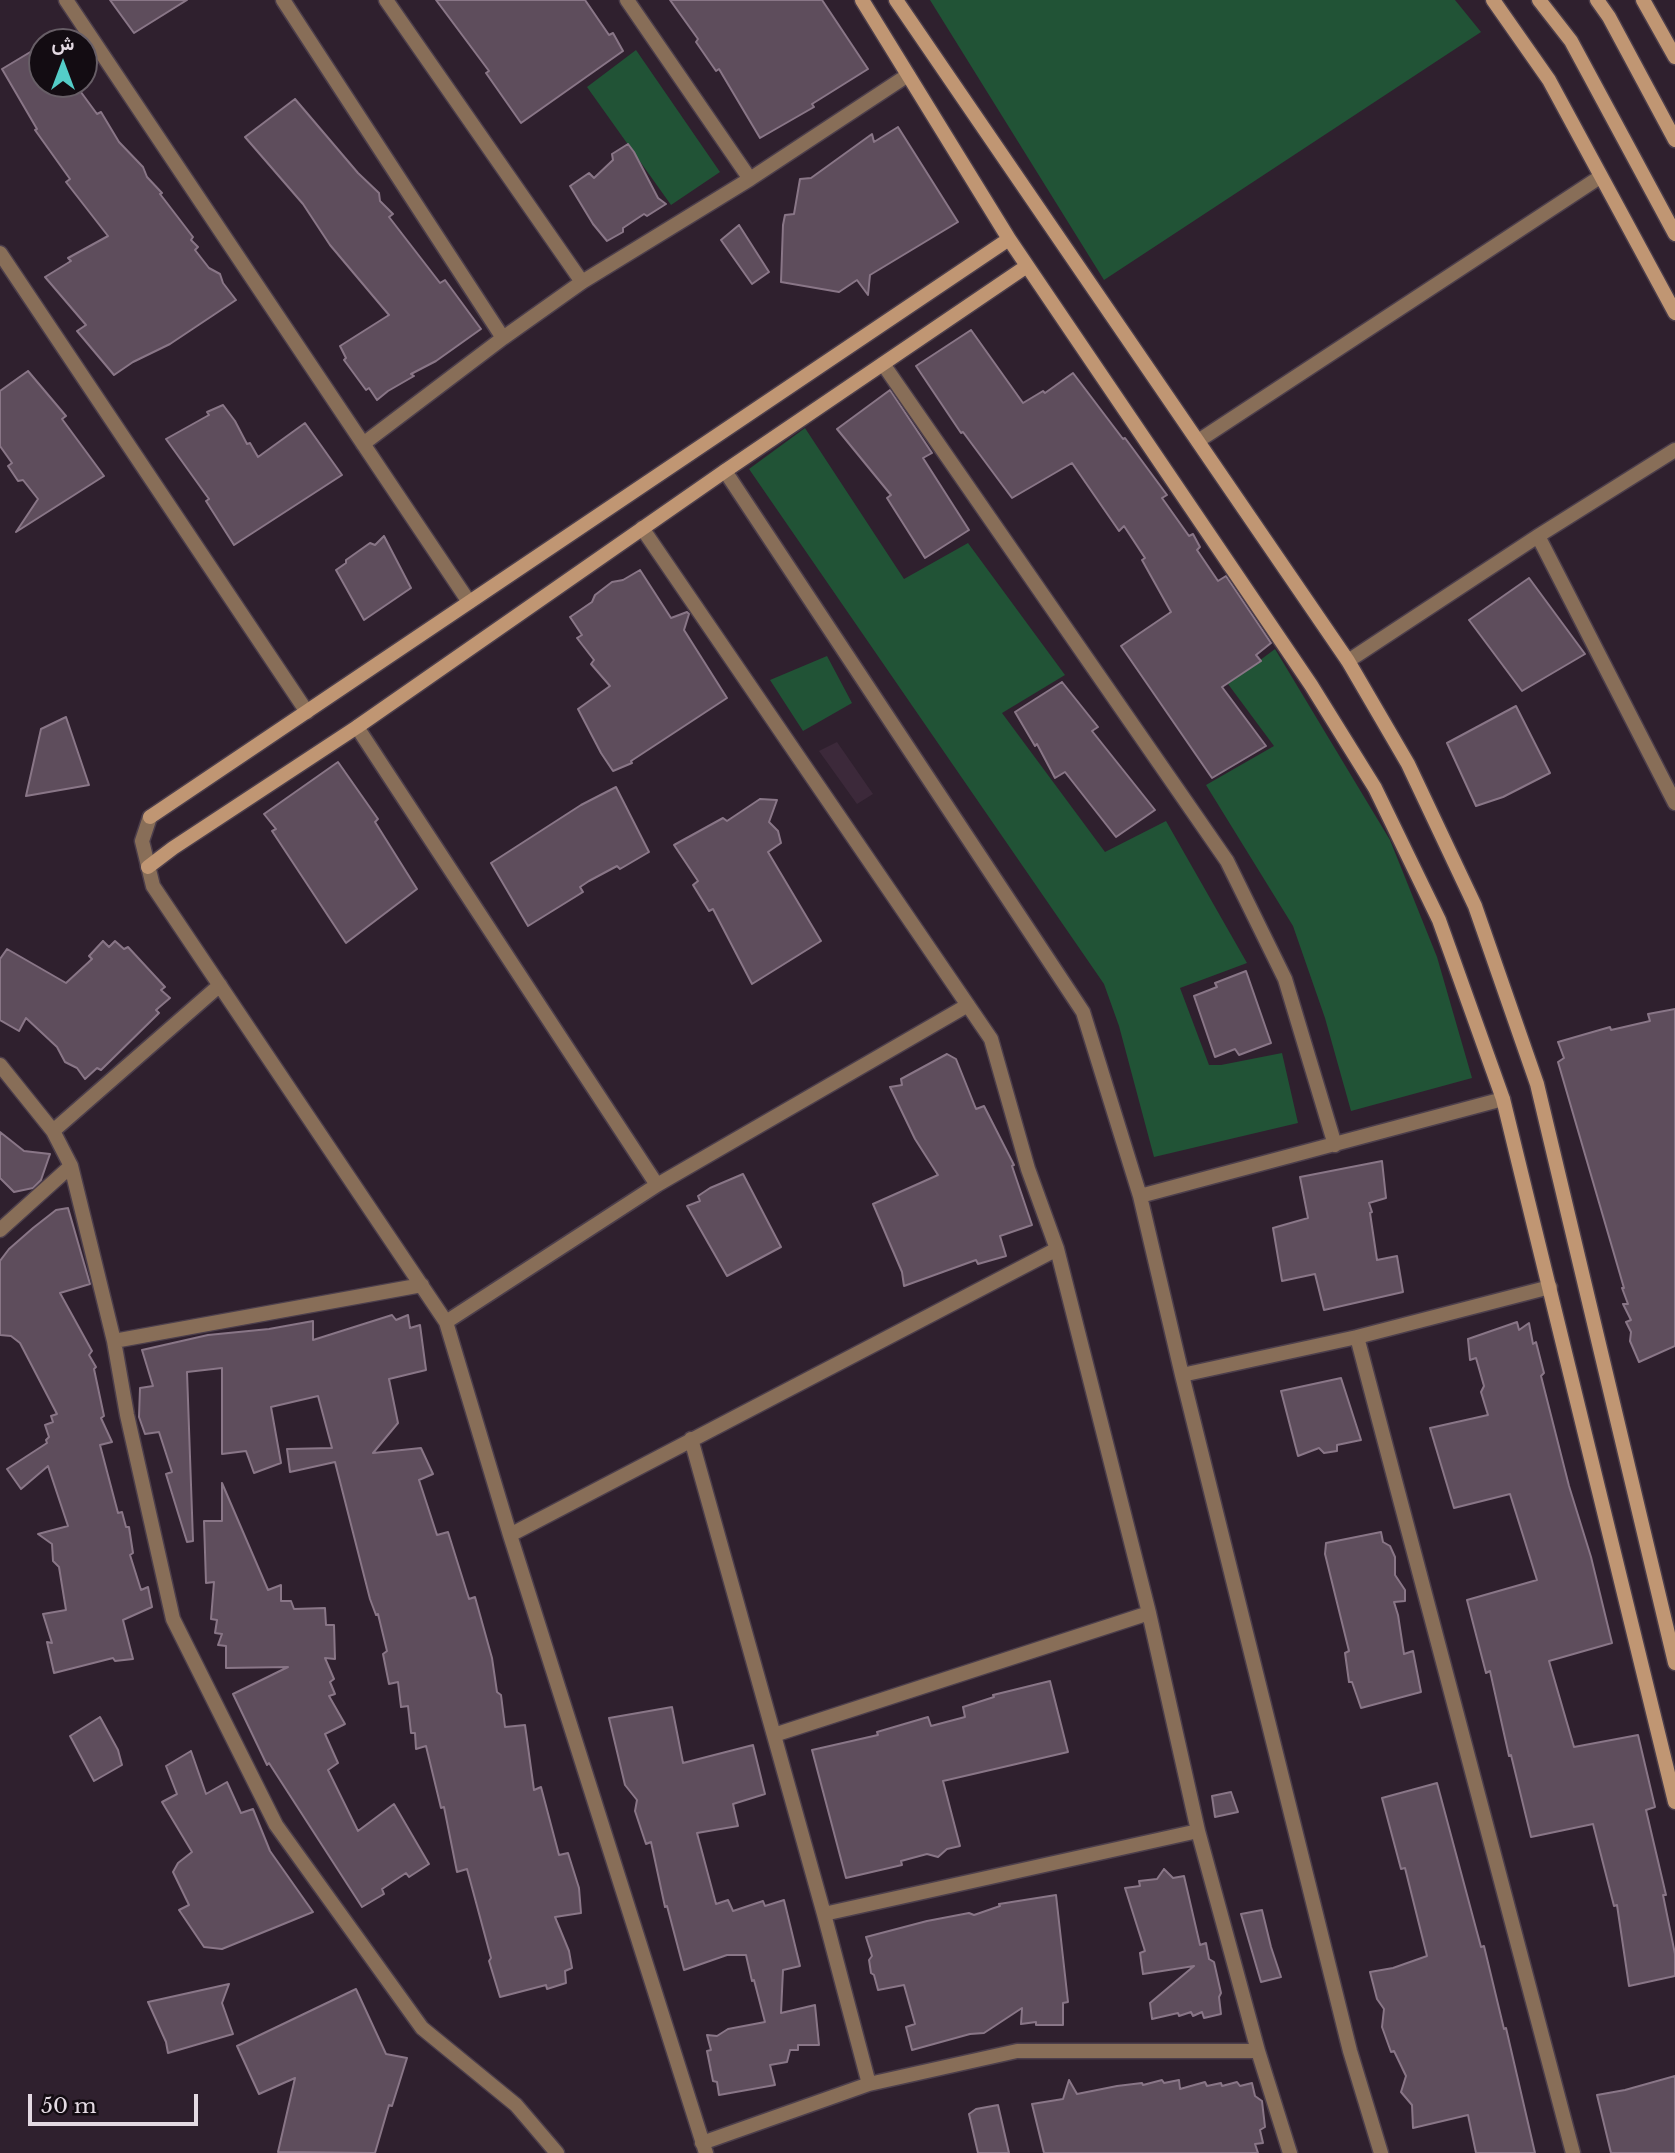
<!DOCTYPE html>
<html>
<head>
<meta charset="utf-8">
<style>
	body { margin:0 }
	#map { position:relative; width:1675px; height:2153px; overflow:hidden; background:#2f202e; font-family:"Libre Baskerville",Vazirmatn,serif }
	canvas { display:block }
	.north { position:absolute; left:28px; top:28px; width:70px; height:70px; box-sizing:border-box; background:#130c12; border:2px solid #675e66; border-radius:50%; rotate:0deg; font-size:19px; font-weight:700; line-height:28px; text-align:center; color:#e4dae3 }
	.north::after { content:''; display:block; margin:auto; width:24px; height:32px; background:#54cdc8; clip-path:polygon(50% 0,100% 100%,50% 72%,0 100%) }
	.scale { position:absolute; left:28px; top:2094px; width:170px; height:32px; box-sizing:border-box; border:4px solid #e4dae3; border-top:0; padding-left:9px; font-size:21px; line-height:24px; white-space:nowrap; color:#e4dae3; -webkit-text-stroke:5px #130c12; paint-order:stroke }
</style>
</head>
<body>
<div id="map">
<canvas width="1675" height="2153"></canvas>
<div class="north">ش</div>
<div class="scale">50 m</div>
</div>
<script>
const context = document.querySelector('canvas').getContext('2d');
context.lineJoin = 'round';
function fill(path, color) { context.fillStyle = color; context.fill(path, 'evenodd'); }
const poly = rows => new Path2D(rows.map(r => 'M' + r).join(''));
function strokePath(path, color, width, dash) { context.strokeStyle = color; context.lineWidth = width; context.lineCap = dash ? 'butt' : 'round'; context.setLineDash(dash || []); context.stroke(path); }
const built = poly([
	[837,742,873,794,857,804,819,751]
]);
const green = poly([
	[930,0,1455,0,1481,32,1104,280],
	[636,50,720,172,671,205,587,87],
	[805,428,904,579,968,543,1065,675,1002,713,1105,852,1166,821,1247,963,1180,988,1209,1065,1221,1065,1282,1053,1298,1123,1154,1157,1119,1026,1104,984,749,469],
	[1275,649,1390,840,1437,957,1472,1078,1351,1111,1325,1018,1293,926,1206,785,1274,746,1228,684],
	[827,656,852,703,803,731,770,680]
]);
const building = poly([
	[110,0,187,0,134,33,110,0],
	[436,0,585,0,609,35,613,33,623,51,521,123,486,73,489,71,436,0],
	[670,0,822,0,868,69,812,104,814,107,760,138,719,69,716,71,696,42,698,39,670,0],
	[42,45,42,84,75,84,97,114,101,112,119,142,143,167,147,177,162,193,160,194,193,237,191,240,198,247,195,250,209,268,220,274,223,283,236,300,170,344,133,362,114,375,77,331,86,325,45,277,71,261,68,258,108,236,66,182,70,179,35,130,37,129,2,69,42,45],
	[295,99,358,173,379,193,380,201,393,214,389,217,440,283,445,280,481,329,436,361,411,374,414,376,388,391,377,400,369,388,366,390,344,360,346,358,340,346,389,315,330,245,303,204,245,137,295,99],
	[898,127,958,222,870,275,868,295,857,280,839,292,781,282,783,225,785,215,794,214,800,179,811,178,872,134,874,142,898,127],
	[628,144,634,152,658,198,666,204,647,216,644,214,623,228,623,232,607,241,593,224,570,186,589,173,594,178,613,160,612,154,628,144],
	[739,225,769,272,752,284,721,240,739,225],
	[971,330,1023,403,1043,391,1045,393,1073,373,1123,439,1125,438,1167,495,1162,498,1189,536,1193,534,1200,547,1197,550,1218,581,1226,576,1271,643,1256,655,1261,661,1222,687,1266,746,1212,778,1121,646,1171,612,1142,560,1145,558,1124,526,1119,531,1072,463,1012,498,963,432,961,433,916,366,971,330],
	[28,371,66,416,62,419,104,476,16,532,38,499,23,480,18,481,8,466,12,463,0,446,0,391,28,371],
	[890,390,932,453,923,458,969,530,925,558,887,498,891,495,837,429,890,390],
	[223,405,235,421,247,444,250,443,258,457,305,423,342,475,234,545,206,501,209,499,166,439,209,415,207,412,223,405],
	[384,536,411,588,364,620,336,570,346,563,346,560,370,543,375,545,384,536],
	[640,570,671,618,687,612,689,614,684,630,727,698,631,761,632,763,613,771,601,753,578,709,610,686,591,664,594,660,577,638,582,635,570,617,592,602,595,595,612,582,623,580,640,570],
	[1529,578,1585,654,1522,691,1469,620,1529,578],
	[1062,682,1098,727,1092,731,1155,810,1116,837,1065,772,1055,778,1037,744,1035,746,1015,712,1062,682],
	[1516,706,1550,773,1503,797,1476,806,1447,743,1516,706],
	[66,717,89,785,26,796,41,729,66,717],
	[338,762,378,819,375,822,417,889,346,943,272,831,276,829,264,814,338,762],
	[616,787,649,852,620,869,617,866,589,881,580,887,583,892,528,926,491,863,581,805,616,787],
	[760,799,777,800,769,822,778,831,781,843,768,852,821,941,752,984,713,909,709,911,693,885,698,881,674,845,723,818,727,821,760,799],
	[103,941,109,947,115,941,124,949,128,947,165,987,161,990,170,998,156,1010,159,1013,101,1070,97,1068,85,1079,77,1068,65,1062,57,1047,26,1018,19,1031,0,1020,0,959,7,949,66,983,92,959,89,956,103,941],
	[1246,971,1271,1043,1239,1055,1235,1049,1215,1057,1194,996,1217,987,1215,983,1246,971],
	[1675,1009,1675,1346,1639,1362,1630,1341,1631,1332,1626,1322,1631,1320,1623,1304,1628,1304,1622,1288,1624,1288,1558,1062,1564,1058,1558,1042,1610,1027,1611,1030,1650,1021,1648,1014,1675,1009],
	[947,1054,956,1059,976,1109,984,1106,1014,1165,1012,1166,1032,1225,1000,1236,1006,1256,978,1264,976,1260,904,1286,902,1272,873,1204,938,1175,915,1139,890,1087,902,1085,901,1079,947,1054],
	[0,1132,24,1151,50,1154,41,1180,33,1188,14,1192,0,1178,0,1132],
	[1382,1161,1386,1198,1369,1203,1372,1212,1370,1213,1377,1260,1397,1256,1403,1292,1324,1310,1315,1274,1282,1281,1273,1228,1308,1218,1300,1177,1382,1161],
	[743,1174,781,1247,727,1276,687,1206,700,1201,698,1196,710,1188,743,1174],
	[68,1208,90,1284,60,1293,92,1351,89,1355,96,1367,94,1369,104,1416,101,1418,112,1442,100,1445,118,1513,122,1512,126,1527,129,1527,133,1553,130,1555,141,1590,148,1587,152,1607,123,1620,133,1659,115,1661,113,1658,54,1673,47,1642,52,1643,43,1614,66,1610,59,1567,53,1561,52,1544,38,1534,68,1526,48,1466,21,1489,7,1469,47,1443,46,1440,49,1437,45,1425,53,1422,51,1416,57,1414,20,1343,11,1336,0,1335,0,1261,9,1249,33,1228,56,1210,68,1208],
	[392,1315,396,1320,408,1315,410,1328,420,1325,426,1370,389,1379,398,1423,373,1453,421,1448,433,1474,419,1480,437,1535,448,1532,469,1599,475,1597,492,1658,497,1692,501,1695,505,1727,525,1725,534,1790,541,1787,559,1855,568,1853,579,1888,581,1913,555,1917,569,1951,572,1968,565,1971,566,1983,547,1989,546,1985,500,1997,489,1961,491,1958,467,1869,457,1872,444,1807,441,1808,426,1746,416,1749,415,1733,411,1733,408,1706,401,1707,398,1682,389,1684,383,1654,387,1651,378,1614,376,1615,370,1599,335,1462,290,1472,287,1449,332,1448,318,1396,271,1407,281,1463,254,1473,246,1451,222,1454,222,1368,187,1372,193,1541,187,1542,166,1474,172,1472,159,1432,145,1434,139,1417,140,1388,153,1386,142,1350,208,1335,269,1329,313,1321,313,1340,392,1315],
	[1517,1322,1519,1330,1529,1323,1533,1344,1536,1342,1544,1373,1541,1376,1569,1486,1591,1557,1612,1643,1549,1661,1574,1747,1638,1735,1655,1807,1646,1810,1666,1895,1663,1895,1675,1954,1675,1976,1629,1986,1617,1905,1614,1906,1593,1824,1531,1837,1511,1755,1509,1756,1490,1671,1486,1673,1467,1600,1537,1580,1510,1494,1454,1508,1430,1428,1488,1415,1481,1392,1484,1386,1476,1358,1470,1360,1468,1339,1517,1322],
	[1341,1378,1361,1440,1337,1445,1337,1451,1324,1453,1319,1448,1298,1456,1281,1391,1341,1378],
	[222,1483,268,1590,281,1585,281,1601,291,1601,294,1609,325,1608,326,1625,334,1625,335,1659,325,1658,334,1679,330,1682,335,1694,329,1696,345,1724,325,1734,338,1763,328,1770,358,1831,394,1804,429,1864,409,1877,406,1873,382,1889,384,1894,362,1907,269,1763,267,1765,233,1694,288,1667,226,1668,226,1646,218,1645,222,1634,215,1633,217,1620,211,1619,214,1582,206,1583,204,1521,222,1521,222,1483],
	[1381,1532,1383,1542,1390,1546,1395,1557,1395,1575,1405,1590,1405,1601,1394,1602,1398,1615,1404,1654,1413,1651,1421,1692,1361,1708,1352,1682,1349,1682,1345,1653,1349,1651,1325,1554,1326,1543,1381,1532],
	[1050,1681,1068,1752,943,1781,960,1846,947,1849,938,1857,927,1854,901,1861,902,1865,846,1878,812,1750,878,1735,877,1732,928,1717,931,1726,965,1717,963,1707,994,1697,993,1695,1050,1681],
	[672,1707,683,1763,753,1745,765,1794,733,1804,738,1826,697,1833,716,1904,728,1900,733,1911,763,1901,765,1906,784,1900,800,1966,783,1970,781,2013,815,2005,819,2045,798,2045,798,2050,790,2050,787,2062,770,2065,775,2085,719,2095,717,2082,713,2081,707,2051,711,2050,707,2035,717,2036,728,2029,765,2022,754,1980,752,1981,746,1955,727,1955,684,1970,667,1906,665,1907,651,1842,646,1844,635,1811,637,1800,625,1785,609,1718,672,1707],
	[100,1717,118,1750,122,1765,94,1781,70,1736,100,1717],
	[191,1751,206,1794,227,1782,241,1813,253,1809,270,1851,313,1912,222,1949,204,1947,179,1910,189,1905,173,1872,178,1863,192,1852,162,1802,177,1794,166,1766,191,1751],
	[1437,1783,1481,1947,1484,1946,1504,2029,1506,2028,1535,2153,1476,2153,1468,2115,1413,2128,1412,2105,1401,2092,1406,2076,1394,2051,1391,2052,1382,2027,1384,2009,1377,1999,1370,1972,1393,1968,1427,1956,1405,1868,1401,1869,1382,1798,1437,1783],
	[1231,1792,1238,1812,1215,1817,1212,1796,1231,1792],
	[1164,1869,1173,1878,1184,1876,1200,1945,1206,1943,1209,1959,1214,1962,1221,1993,1219,1997,1221,2014,1204,2018,1202,2012,1193,2016,1191,2012,1179,2016,1178,2013,1152,2019,1150,2003,1194,1966,1143,1974,1140,1953,1145,1951,1125,1888,1140,1886,1139,1881,1157,1879,1164,1869],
	[1056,1895,1068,2002,1063,2003,1063,2025,1036,2025,1036,2022,1021,2024,1022,2008,984,2033,970,2034,912,2050,906,2027,915,2024,904,1985,878,1990,874,1975,871,1973,869,1960,872,1956,866,1937,927,1921,969,1913,974,1915,1000,1906,999,1904,1056,1895],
	[1262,1910,1271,1947,1281,1977,1261,1982,1241,1914,1262,1910],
	[229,1984,222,2003,233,2034,168,2053,166,2042,148,2002,229,1984],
	[356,1989,386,2054,407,2058,392,2106,389,2105,375,2153,278,2152,295,2078,259,2094,237,2046,356,1989],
	[1675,2076,1675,2153,1611,2153,1597,2095,1625,2090,1675,2076],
	[1069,2080,1077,2094,1117,2086,1142,2083,1143,2085,1162,2080,1164,2083,1179,2080,1180,2089,1205,2082,1207,2086,1221,2083,1222,2086,1237,2082,1240,2086,1252,2083,1255,2096,1262,2101,1265,2127,1260,2130,1263,2143,1255,2144,1258,2153,1044,2153,1032,2104,1063,2099,1069,2080],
	[998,2105,1009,2153,978,2153,969,2114,976,2109,998,2105]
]);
const street = poly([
	[66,0,469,602],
	[283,0,503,338],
	[386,0,582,282],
	[627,0,750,179],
	[0,253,307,712],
	[883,364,1227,861,1285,979,1335,1145],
	[1198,441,1600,177],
	[363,444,503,338,582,282,750,179,908,75],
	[725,471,1083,1012,1140,1196,1182,1375,1350,2051,1381,2153],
	[642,528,991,1039,1028,1169,1057,1249,1149,1613,1198,1831,1258,2051,1290,2153],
	[1538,536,1675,803],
	[1348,661,1538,536,1675,450],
	[357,727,657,1185],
	[150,817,142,841,153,886,446,1322,510,1535,706,2153],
	[0,1065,53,1131,71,1166,114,1341,127,1415,173,1619,276,1825,422,2028,516,2105,557,2153],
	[53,1131,220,985],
	[1140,1196,1503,1099],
	[0,1230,71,1166],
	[446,1322,657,1185,968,1005],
	[1357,1337,1573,2153],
	[114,1341,422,1285],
	[1182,1375,1357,1337,1550,1287],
	[691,1439,824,1914,869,2084],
	[510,1535,1057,1249],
	[774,1735,1149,1613],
	[824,1914,1198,1831],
	[702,2143,869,2084,1017,2051,1258,2051]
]);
const secondary = poly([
	[862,0,1009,239,1311,685,1375,788,1439,920,1503,1099,1675,1802],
	[896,0,1348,661,1408,764,1475,906,1537,1084,1675,1663],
	[1493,0,1549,80,1675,313],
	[1539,0,1571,41,1675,234],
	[1597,0,1609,17,1675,140],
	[1643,0,1675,57],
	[150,817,1009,239],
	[148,867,173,848,357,727,725,471,1027,266]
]);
fill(built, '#3c293a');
fill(green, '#215336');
fill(building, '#5e4d5c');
strokePath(building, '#897687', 2);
strokePath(street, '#4c3e4b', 17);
strokePath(secondary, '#4c3e4b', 17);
strokePath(street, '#886e58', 14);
strokePath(secondary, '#c09673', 14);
</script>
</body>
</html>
